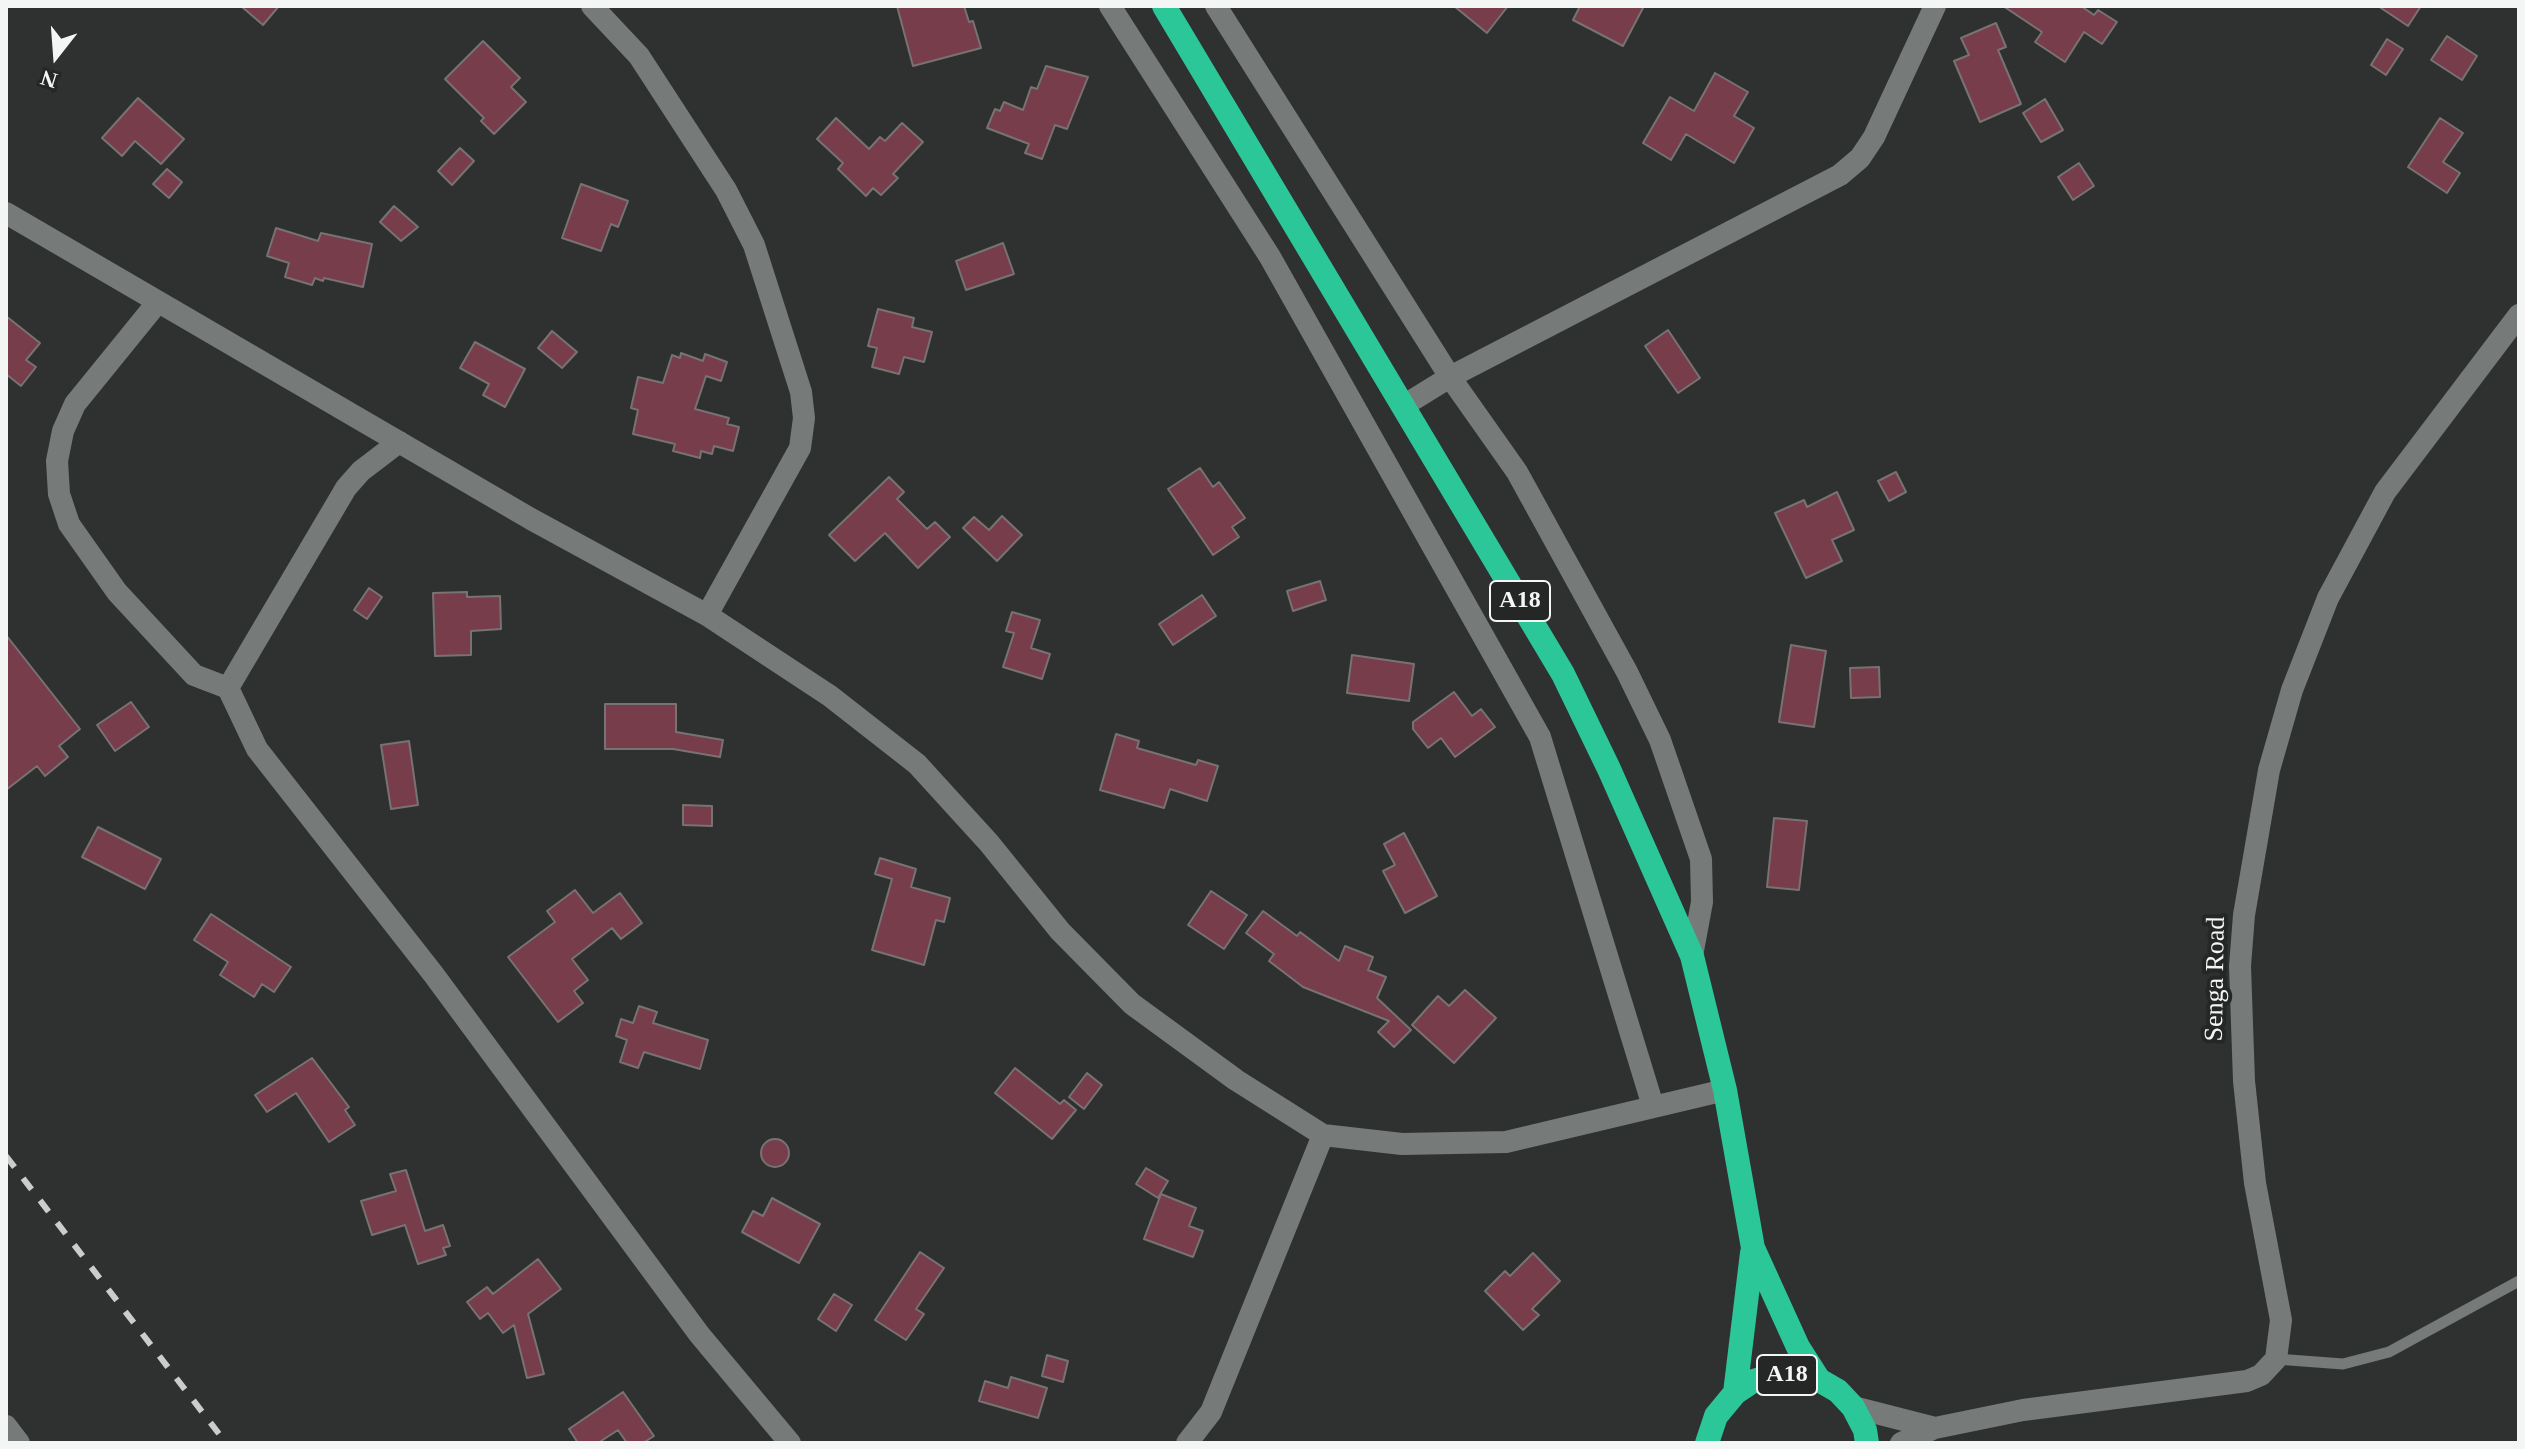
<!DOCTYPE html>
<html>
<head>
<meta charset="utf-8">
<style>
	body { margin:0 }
	#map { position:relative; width:2525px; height:1449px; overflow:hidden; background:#2e3130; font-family:Georgia,serif }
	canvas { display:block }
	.frame { position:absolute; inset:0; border:8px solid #f3f6f5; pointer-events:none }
	.north { position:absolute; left:16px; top:16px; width:80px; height:80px; -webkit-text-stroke:6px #242726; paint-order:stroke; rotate:197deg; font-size:22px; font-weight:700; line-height:32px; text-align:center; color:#f3f6f5 }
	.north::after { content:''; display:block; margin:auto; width:28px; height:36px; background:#f3f6f5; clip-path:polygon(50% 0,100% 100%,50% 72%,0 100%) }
</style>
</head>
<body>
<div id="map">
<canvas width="2525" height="1449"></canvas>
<div class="frame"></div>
<div class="north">N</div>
</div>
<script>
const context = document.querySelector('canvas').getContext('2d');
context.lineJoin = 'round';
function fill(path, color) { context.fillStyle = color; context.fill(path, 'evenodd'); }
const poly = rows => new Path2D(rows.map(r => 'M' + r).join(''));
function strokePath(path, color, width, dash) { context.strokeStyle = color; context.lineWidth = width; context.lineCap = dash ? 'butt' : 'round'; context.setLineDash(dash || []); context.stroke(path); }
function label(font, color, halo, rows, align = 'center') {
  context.font = font + ' Georgia,serif'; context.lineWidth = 8; context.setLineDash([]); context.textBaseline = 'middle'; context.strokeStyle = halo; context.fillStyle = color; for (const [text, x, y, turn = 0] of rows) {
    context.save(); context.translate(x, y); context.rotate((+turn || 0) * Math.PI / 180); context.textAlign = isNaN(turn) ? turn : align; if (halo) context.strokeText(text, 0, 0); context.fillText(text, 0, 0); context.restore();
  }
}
const building = poly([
	[241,6,279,6,263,25,241,6],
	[897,6,964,6,969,22,973,21,981,48,913,66,897,6],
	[1454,6,1508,6,1487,33,1454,6],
	[1580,6,1644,6,1623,46,1573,20,1580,6],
	[2003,6,2081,6,2094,15,2098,10,2117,22,2102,44,2084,32,2065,62,2035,42,2042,32,2003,6],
	[2378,6,2421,6,2408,26,2378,6],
	[1996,23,2006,47,1998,50,2021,104,1980,122,1954,61,1969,55,1961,38,1996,23],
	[2447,36,2477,56,2462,80,2431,60,2447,36],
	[2387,39,2403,49,2386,75,2371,65,2387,39],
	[483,41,520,78,511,87,526,102,494,134,481,121,484,118,445,79,483,41],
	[1046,66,1088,77,1067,129,1055,125,1042,159,1025,153,1029,144,987,128,995,109,1000,111,1004,102,1023,110,1031,87,1037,89,1046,66],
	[1715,73,1748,92,1734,116,1754,128,1734,163,1686,134,1671,160,1643,143,1670,97,1694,111,1715,73],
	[138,98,184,139,161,164,135,141,122,156,102,138,138,98],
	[2045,99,2063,130,2041,142,2023,113,2045,99],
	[836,118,869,149,880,137,885,141,902,123,923,142,893,174,898,178,881,195,873,188,866,196,838,169,843,163,817,139,836,118],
	[2440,118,2463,133,2443,162,2460,173,2447,193,2408,167,2440,118],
	[460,148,474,161,452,185,438,171,460,148],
	[2079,163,2094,186,2073,200,2058,177,2079,163],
	[167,169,182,182,169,198,153,184,167,169],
	[581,184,628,201,618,227,611,224,601,251,562,238,581,184],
	[394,206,418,227,401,241,380,222,394,206],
	[276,228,318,241,321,233,372,244,363,287,324,278,323,281,315,278,312,285,285,277,289,263,267,256,276,228],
	[1003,243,1014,274,966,290,956,261,1003,243],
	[878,309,914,318,912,327,932,332,924,362,904,357,899,374,872,367,877,348,868,346,878,309],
	[6,316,40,343,26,360,36,367,21,386,6,374,6,316],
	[1668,330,1700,378,1678,393,1645,346,1668,330],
	[552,331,577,352,562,368,538,348,552,331],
	[475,342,525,369,505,407,483,395,489,384,460,368,475,342],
	[681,353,703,361,705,354,727,362,721,381,706,376,695,409,729,418,727,424,739,427,733,451,714,446,712,454,701,451,700,458,673,451,675,444,633,434,638,410,631,408,638,377,663,383,672,355,680,358,681,353],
	[1200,468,1213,487,1219,482,1245,518,1232,527,1239,537,1213,555,1168,489,1200,468],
	[1896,472,1906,492,1889,501,1878,481,1896,472],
	[889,477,904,492,897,499,927,529,935,522,950,537,918,568,885,533,855,561,829,535,889,477],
	[1837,492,1854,530,1832,540,1842,561,1806,578,1775,513,1804,500,1807,507,1837,492],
	[1002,516,1022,535,997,561,963,528,974,517,989,530,1002,516],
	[1320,581,1326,600,1293,611,1287,591,1320,581],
	[369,588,382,597,367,619,354,610,369,588],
	[467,592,467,597,500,596,501,629,471,631,471,655,435,656,433,593,467,592],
	[1202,595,1216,616,1173,645,1159,624,1202,595],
	[1012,612,1040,620,1031,648,1050,654,1042,679,1003,667,1014,633,1006,631,1012,612],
	[6,635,80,729,59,746,68,757,45,776,37,766,6,790,6,635],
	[1791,645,1826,651,1814,727,1779,722,1791,645],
	[1352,655,1414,664,1409,701,1347,693,1352,655],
	[1879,667,1880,697,1851,698,1850,668,1879,667],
	[1454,692,1472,716,1481,709,1495,727,1455,757,1441,738,1428,748,1413,729,1413,722,1454,692],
	[131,702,149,727,115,751,97,725,131,702],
	[605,704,676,704,676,732,723,740,720,757,673,749,605,749,605,704],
	[1116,734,1139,741,1137,748,1196,765,1198,760,1218,766,1207,801,1170,789,1164,808,1100,790,1116,734],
	[409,741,418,805,391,809,381,745,409,741],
	[683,805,712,806,712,826,683,825,683,805],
	[1774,818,1807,821,1799,890,1767,887,1774,818],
	[98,827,161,859,145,889,82,857,98,827],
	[1404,833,1437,896,1405,913,1383,871,1395,865,1384,844,1404,833],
	[880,858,916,869,911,887,950,898,944,922,936,920,924,965,872,950,892,879,875,874,880,858],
	[575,890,593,913,620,893,642,923,621,939,612,928,572,959,588,980,574,991,583,1003,558,1022,508,957,555,922,547,911,575,890],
	[1211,891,1247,915,1224,949,1188,925,1211,891],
	[1263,911,1297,936,1300,932,1339,961,1345,946,1373,957,1368,970,1386,977,1377,998,1411,1030,1394,1047,1378,1032,1389,1021,1303,987,1269,961,1274,954,1246,933,1263,911],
	[211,914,291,967,274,992,262,984,254,997,220,975,228,962,194,940,211,914],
	[1465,990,1496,1018,1454,1063,1412,1025,1438,996,1449,1006,1465,990],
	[639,1006,657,1012,653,1023,708,1040,700,1069,644,1052,638,1068,620,1062,627,1040,616,1036,621,1019,633,1023,639,1006],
	[312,1058,349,1107,345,1110,355,1125,329,1142,296,1093,267,1112,255,1095,312,1058],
	[1015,1068,1060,1104,1064,1100,1076,1110,1052,1139,995,1093,1015,1068],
	[1087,1073,1102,1085,1084,1109,1069,1097,1087,1073],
	'761 1153a14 14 0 1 1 28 0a14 14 0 1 1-28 0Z',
	[1146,1168,1168,1181,1158,1198,1136,1184,1146,1168],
	[406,1170,425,1231,443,1225,450,1246,443,1248,446,1255,418,1264,405,1225,372,1235,361,1201,396,1191,390,1174,406,1170],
	[1161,1194,1196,1208,1189,1226,1203,1231,1193,1257,1144,1239,1161,1194],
	[772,1198,820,1224,799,1263,742,1232,753,1211,763,1216,772,1198],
	[920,1252,944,1268,916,1309,924,1314,906,1340,875,1320,920,1252],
	[1533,1253,1560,1281,1532,1309,1539,1315,1523,1330,1485,1291,1505,1271,1510,1276,1533,1253],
	[538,1259,561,1289,528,1314,544,1374,527,1378,514,1325,503,1333,488,1313,480,1319,467,1302,487,1287,493,1294,538,1259],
	[834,1294,852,1305,836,1331,818,1319,834,1294],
	[1047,1355,1068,1361,1063,1382,1042,1376,1047,1355],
	[1011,1377,1047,1388,1038,1418,979,1401,985,1381,1008,1388,1011,1377],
	[623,1392,654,1436,643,1443,627,1443,618,1430,598,1443,578,1443,569,1429,623,1392]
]);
const lane = poly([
	[2276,1359,2343,1364,2389,1352,2519,1281]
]);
const street = poly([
	[592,6,639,56,726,190,754,245,801,392,804,418,800,448,707,615],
	[1110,6,1270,257,1540,737,1653,1106],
	[1216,6,1450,377,1517,472,1627,672,1660,740,1701,859,1702,902,1692,956],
	[6,213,531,519,707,615,830,696,917,764,989,843,1060,931,1132,1004,1236,1080,1323,1135,1402,1144,1506,1142,1725,1090],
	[157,303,75,404,63,431,57,461,59,494,69,524,117,592,194,675,228,688],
	[1403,406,1450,377,1840,175,1860,158,1874,137,1935,6],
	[399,442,361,471,346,488,228,688,257,749,434,975,699,1334,790,1443],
	[1853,1407,1935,1428],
	[6,1426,19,1443],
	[1187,1443,1211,1412,1323,1135],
	[1901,1443,1935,1428,2023,1410,2247,1381,2261,1375,2276,1359,2281,1320,2255,1183,2244,1081,2240,966,2244,915,2269,770,2292,690,2328,598,2385,492,2519,315]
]);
const highway = poly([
	[1164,6,1563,674,1609,769,1692,956,1725,1090,1753,1248,1798,1347,1819,1380],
	[1735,1393,1752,1253],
	[1707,1443,1716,1416,1735,1393,1753,1381,1775,1375,1797,1374,1819,1380,1838,1391,1853,1407,1865,1430,1867,1443]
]);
const rail = poly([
	[6,1156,226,1443]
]);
const shields = [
	[1520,601,60],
	[1787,1375,60]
];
const shieldNames = [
	["A18",1520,601],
	["A18",1787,1375]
];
const streetNames = [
	["Senga Road",2216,979,-89]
];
fill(building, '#773d4b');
strokePath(building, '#777273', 2);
strokePath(lane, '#767a78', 11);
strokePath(street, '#767a78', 22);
strokePath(highway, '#2cc798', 24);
strokePath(rail, '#cacdcc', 6, [14, 14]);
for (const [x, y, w] of shields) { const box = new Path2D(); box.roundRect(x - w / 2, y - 20, w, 40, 6); context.fillStyle = '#242726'; context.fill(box); strokePath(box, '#f3f6f5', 2); }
label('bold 24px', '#f3f6f5', null, shieldNames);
label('26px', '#f3f6f5', '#242726', streetNames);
</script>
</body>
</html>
